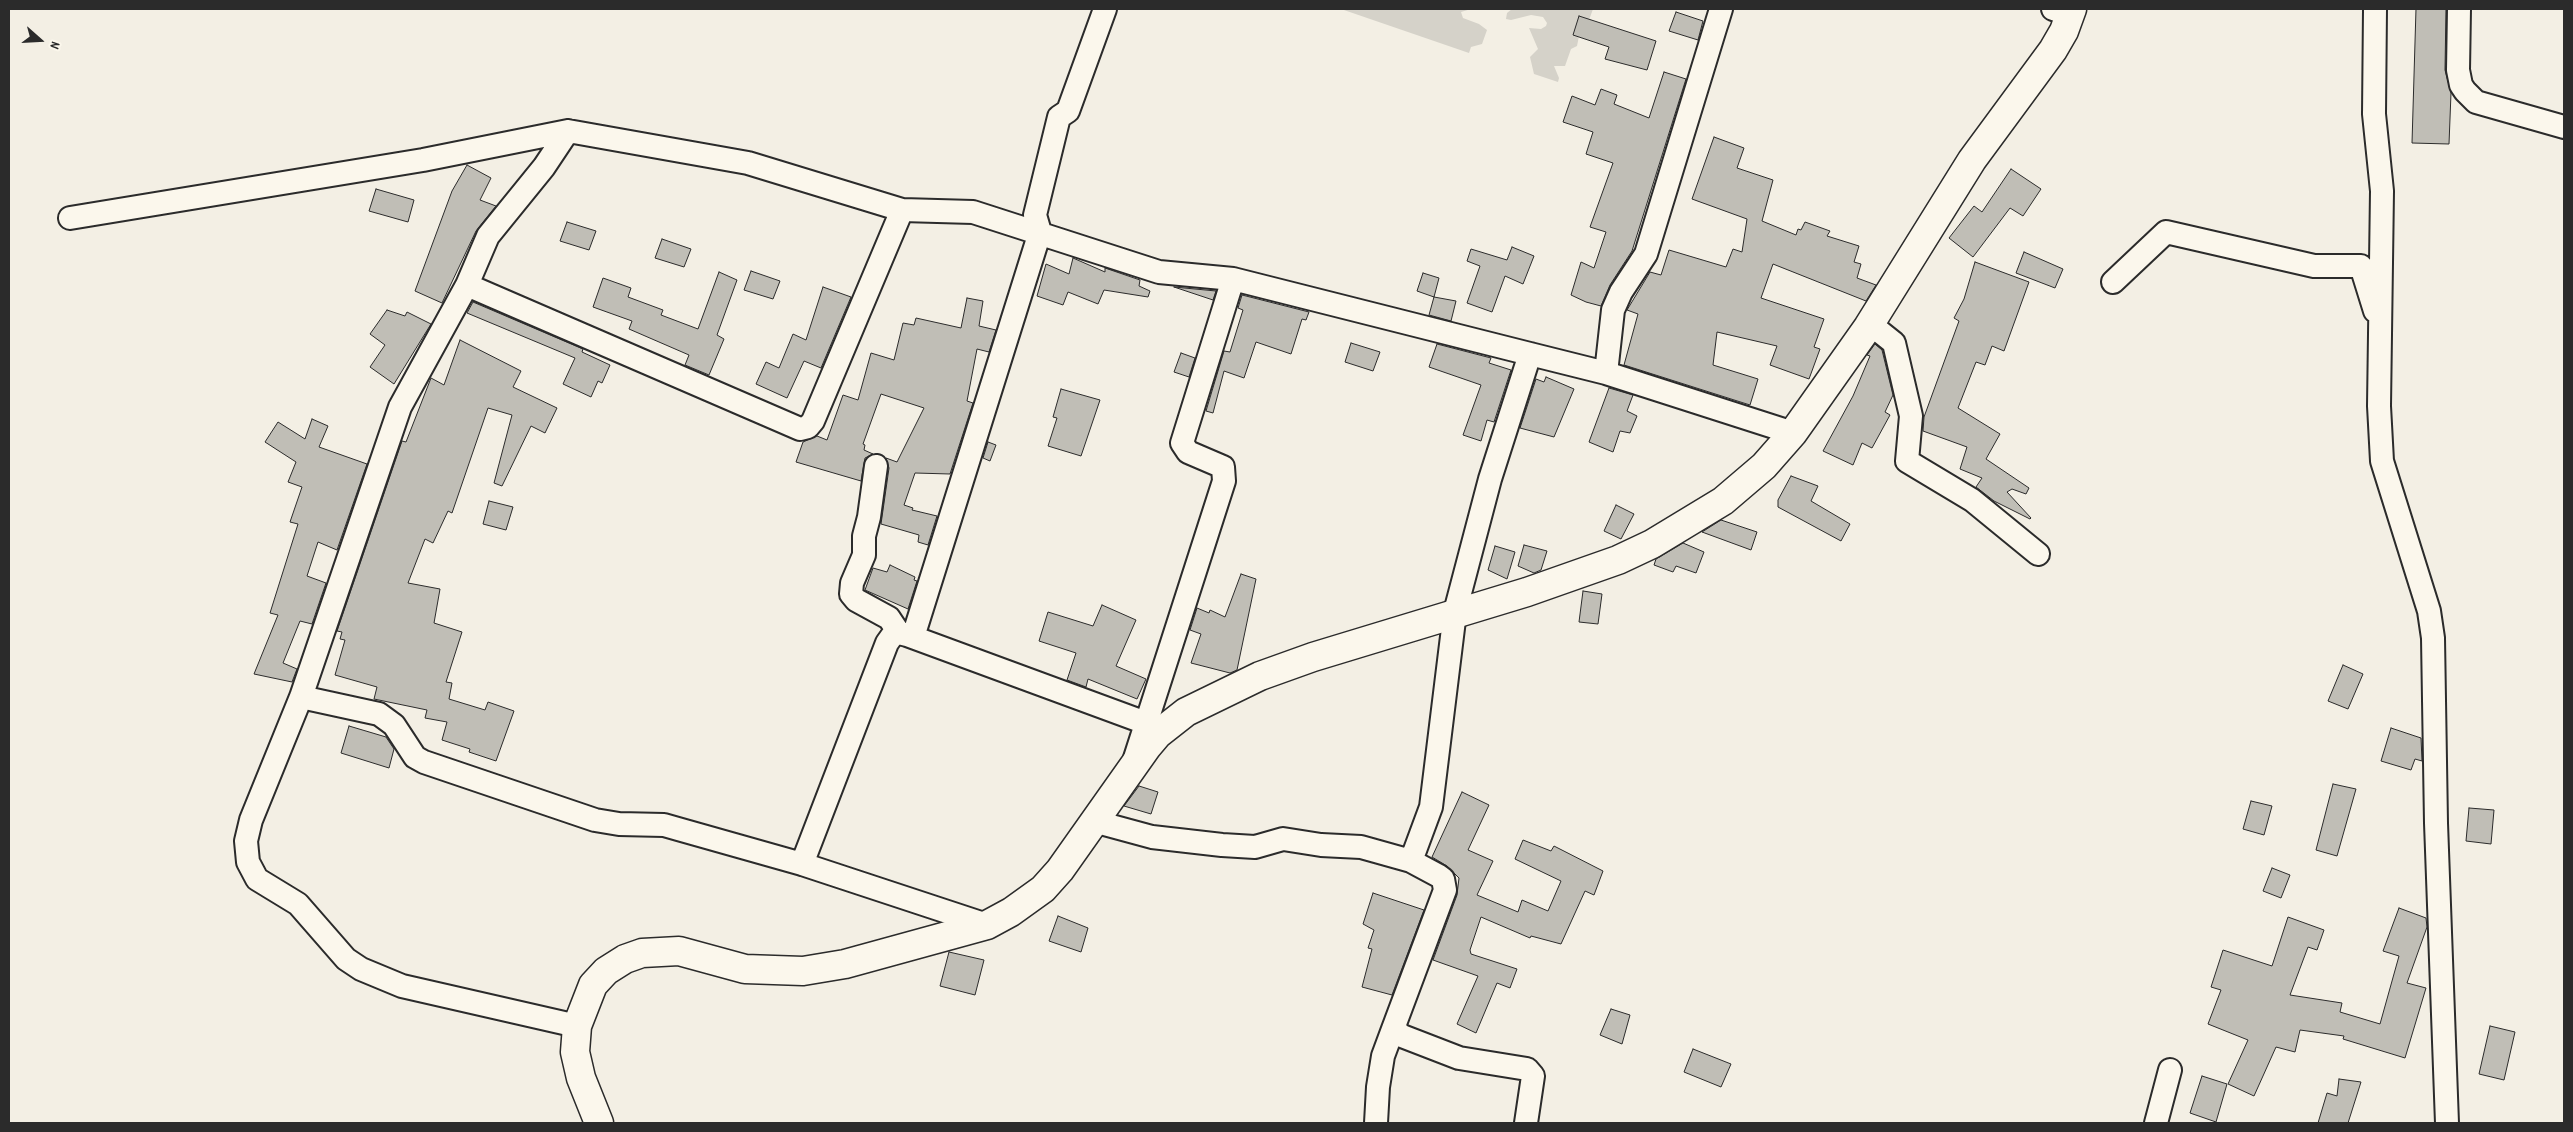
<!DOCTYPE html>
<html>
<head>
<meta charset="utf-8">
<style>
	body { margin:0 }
	#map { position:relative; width:2573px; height:1132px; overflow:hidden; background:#f3efe4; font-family:Dekko,sans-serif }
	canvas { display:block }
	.frame { position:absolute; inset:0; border:10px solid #2b2b2b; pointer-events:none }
	.north { position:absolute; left:15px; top:15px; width:50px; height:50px; -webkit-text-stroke:4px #fbf7ec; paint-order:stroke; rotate:109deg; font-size:14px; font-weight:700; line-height:20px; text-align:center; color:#2b2b2b }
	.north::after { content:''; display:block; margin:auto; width:18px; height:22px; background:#2b2b2b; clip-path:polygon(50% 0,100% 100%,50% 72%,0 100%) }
</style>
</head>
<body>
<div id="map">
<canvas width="2573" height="1132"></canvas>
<div class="frame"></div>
<div class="north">N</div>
</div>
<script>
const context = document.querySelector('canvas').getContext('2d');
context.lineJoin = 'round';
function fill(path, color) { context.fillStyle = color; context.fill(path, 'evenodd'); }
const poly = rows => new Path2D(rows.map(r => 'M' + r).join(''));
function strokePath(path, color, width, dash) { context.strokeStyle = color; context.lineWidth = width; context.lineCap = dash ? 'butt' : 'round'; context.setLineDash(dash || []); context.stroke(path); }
const green = poly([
	[1341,9,1471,9,1461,12,1463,18,1479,24,1487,30,1482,44,1471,47,1469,53],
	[1512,9,1593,9,1589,20,1580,31,1577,46,1571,49,1565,66,1554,66,1559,78,1558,82,1534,74,1530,57,1538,49,1529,28,1541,29,1546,26,1547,23,1543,17,1531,15,1511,20,1506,19,1507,13]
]);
const building = poly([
	[2416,9,2446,9,2445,70,2451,93,2449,144,2412,143,2416,9],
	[1676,12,1703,21,1698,40,1669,31,1676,12],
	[1579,16,1656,41,1647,70,1605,59,1609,47,1573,35,1579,16],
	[1664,72,1686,79,1632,251,1610,285,1601,306,1586,302,1571,295,1581,262,1594,268,1606,232,1590,227,1613,163,1586,154,1593,132,1563,122,1572,96,1595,105,1601,89,1617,95,1614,104,1649,118,1664,72],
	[1714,137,1744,148,1737,168,1773,180,1762,221,1796,235,1798,229,1801,230,1805,222,1830,231,1827,236,1859,246,1854,262,1861,264,1857,278,1876,285,1866,301,1773,264,1761,298,1824,319,1814,347,1820,349,1809,379,1770,365,1777,346,1717,332,1713,365,1758,379,1750,405,1624,365,1638,314,1627,310,1650,272,1661,275,1669,250,1726,267,1733,249,1742,252,1747,219,1692,199,1714,137],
	[467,165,491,178,480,200,496,206,476,231,442,303,415,291,452,191,467,165],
	[2011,169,2041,189,2023,216,2010,208,1973,257,1949,238,1974,206,1982,212,2011,169],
	[376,189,414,200,408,222,369,211,376,189],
	[567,222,596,231,589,250,560,241,567,222],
	[662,239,691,249,684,267,655,258,662,239],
	[1512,247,1534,256,1523,284,1505,276,1492,312,1467,303,1480,266,1467,261,1471,249,1507,260,1512,247],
	[2024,252,2063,269,2055,288,2016,273,2024,252],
	[1073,258,1105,272,1105,268,1140,280,1139,286,1150,291,1148,297,1104,290,1098,304,1068,292,1063,305,1037,296,1046,264,1069,274,1073,258],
	[1975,262,2029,282,2004,351,1992,346,1985,365,1976,362,1958,408,2000,434,1986,459,2029,488,2026,494,2012,489,2007,492,2031,518,2030,519,1994,501,1976,487,1982,478,1960,469,1967,447,1923,431,1924,417,1959,321,1954,318,1964,299,1975,262],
	[751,271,780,281,773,299,744,290,751,271],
	[719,272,737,280,717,335,724,339,709,375,685,365,689,355,629,329,632,321,593,307,603,278,631,288,628,297,663,310,661,315,698,329,719,272],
	[1423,273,1439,278,1434,297,1417,291,1423,273],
	[823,287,851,297,821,368,804,361,787,398,756,384,766,362,779,368,793,334,806,340,823,287],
	[1174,287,1216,291,1213,300,1174,287],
	[1242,295,1309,312,1306,320,1302,319,1291,354,1256,342,1244,378,1224,371,1213,413,1206,411,1224,351,1230,352,1243,310,1238,308,1242,295],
	[1434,297,1456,301,1451,321,1429,315,1434,297],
	[967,298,983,301,979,326,996,330,989,352,977,349,967,401,973,403,950,474,915,473,904,505,913,508,912,510,937,516,928,545,918,542,919,535,881,524,889,468,886,458,897,462,924,408,881,394,863,444,865,445,864,450,873,454,865,458,861,481,796,462,803,442,817,436,827,440,843,395,858,400,871,353,894,360,903,323,914,325,916,318,961,328,967,298],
	[473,302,583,349,582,352,610,365,602,383,598,381,591,397,563,384,575,358,467,313,473,302],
	[387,310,405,316,407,312,431,324,394,384,370,367,385,345,370,334,387,310],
	[460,340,521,371,513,387,557,408,545,433,531,426,502,486,494,483,512,415,488,408,452,513,448,511,433,543,425,539,408,583,440,589,434,623,462,632,446,682,452,683,449,699,485,710,488,702,514,711,496,761,469,752,470,749,442,740,447,722,425,718,427,710,374,699,377,687,335,675,345,640,340,639,342,632,337,631,402,441,406,442,431,378,444,385,460,340],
	[1351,343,1380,352,1373,371,1345,362,1351,343],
	[1437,344,1491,358,1489,363,1511,370,1494,422,1487,420,1481,441,1463,435,1481,385,1429,367,1437,344],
	[1875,344,1882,350,1893,395,1885,412,1890,415,1872,448,1862,443,1853,465,1823,451,1853,396,1870,356,1867,355,1875,344],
	[1181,353,1195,358,1189,377,1174,372,1181,353],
	[1546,377,1574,389,1554,437,1520,428,1536,379,1544,382,1546,377],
	[1609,388,1633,395,1627,411,1637,416,1630,433,1620,431,1613,452,1589,442,1609,388],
	[1061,389,1100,400,1081,456,1048,446,1057,418,1053,417,1061,389],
	[312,419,328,426,319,447,367,464,337,550,318,542,307,576,326,583,312,624,300,621,283,663,297,669,292,682,254,674,278,615,270,613,298,524,290,522,302,487,288,482,296,462,265,442,278,422,305,439,312,419],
	[988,442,996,445,990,461,983,458,988,442],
	[1791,476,1818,486,1811,501,1850,524,1841,541,1778,507,1778,500,1791,476],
	[489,501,513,507,506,530,483,524,489,501],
	[1616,505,1634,514,1621,539,1604,531,1616,505],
	[1721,520,1757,532,1751,550,1702,532,1721,520],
	[1683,543,1704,552,1696,573,1676,566,1673,572,1654,565,1656,559,1683,543],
	[1524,545,1547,551,1541,570,1534,573,1518,566,1524,545],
	[1495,546,1515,552,1507,579,1488,570,1495,546],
	[890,565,915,577,914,580,917,581,908,609,865,590,873,568,887,572,890,565],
	[1241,574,1256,579,1237,670,1230,673,1191,663,1201,634,1190,630,1197,608,1209,613,1210,610,1225,617,1241,574],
	[1583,591,1602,594,1598,624,1579,622,1583,591],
	[1102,605,1136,620,1116,666,1146,679,1137,699,1088,679,1086,687,1067,680,1076,653,1039,641,1048,612,1093,626,1102,605],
	[2343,665,2363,674,2348,709,2328,701,2343,665],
	[349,726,386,737,394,749,389,768,341,753,349,726],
	[2391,728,2421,738,2422,761,2415,759,2411,770,2381,761,2391,728],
	[2333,784,2356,789,2337,856,2316,850,2333,784],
	[1139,786,1158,792,1151,814,1124,806,1139,786],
	[1462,792,1489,805,1468,850,1493,861,1477,895,1518,912,1522,900,1548,911,1561,881,1515,859,1523,840,1551,851,1554,846,1603,871,1594,895,1585,891,1561,944,1531,936,1530,938,1481,917,1470,950,1471,954,1517,969,1510,988,1497,983,1476,1033,1457,1024,1478,976,1433,960,1457,895,1459,878,1447,866,1432,857,1462,792],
	[2251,801,2272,806,2264,835,2243,829,2251,801],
	[2469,808,2494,810,2491,844,2466,841,2469,808],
	[2272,868,2290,875,2281,898,2263,891,2272,868],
	[1373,893,1424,910,1392,995,1362,987,1372,949,1368,948,1374,930,1363,924,1373,893],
	[2399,908,2426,918,2427,927,2407,983,2426,988,2405,1058,2343,1039,2344,1036,2300,1030,2295,1052,2276,1047,2254,1096,2228,1084,2248,1040,2208,1024,2221,990,2211,987,2223,950,2272,966,2288,917,2324,930,2317,950,2308,947,2290,995,2342,1003,2340,1012,2380,1024,2399,956,2383,951,2399,908],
	[1058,916,1088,928,1081,952,1049,941,1058,916],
	[949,952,984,960,975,995,940,986,949,952],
	[1611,1009,1630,1015,1622,1044,1600,1035,1611,1009],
	[2490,1026,2515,1032,2504,1080,2479,1074,2490,1026],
	[1693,1049,1731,1064,1721,1087,1684,1072,1693,1049],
	[2202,1076,2227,1084,2216,1122,2190,1113,2202,1076],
	[2339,1079,2361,1082,2348,1123,2318,1123,2327,1093,2337,1096,2339,1079]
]);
const street = poly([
	[2053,9,2070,15],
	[2375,9,2374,114,2382,191,2379,406,2382,461,2429,611,2433,638,2436,823,2447,1123],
	[2459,9,2458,70,2461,85,2465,91,2476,102,2564,127],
	[568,131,544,167,488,236,467,285,400,407,301,697,251,820,246,841,248,862,257,879,298,904,346,959,361,969,402,986,577,1026],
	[70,218,423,160,568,131,748,163,902,210,973,212,1159,272,1233,279,1530,354,1606,373,1793,433],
	[2113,282,2166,232,2314,266,2361,266,2375,311],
	[467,285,800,429,808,427,813,421,902,210],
	[1869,323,1894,343,1911,416,1907,461,1972,500,2038,554],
	[1606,373,1613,310,1621,292,1646,254,1721,9],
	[876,466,869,517,864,536,864,555,852,583,851,594,856,600,889,618,899,633],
	[913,637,1040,232,1035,215,1059,117,1068,111,1105,9],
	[301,697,379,714,394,725,415,757,424,762,595,820,619,824,664,825,678,829,802,864,987,925],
	[1135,758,1224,481,1223,467,1188,452,1182,443,1233,279],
	[1093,821,1152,837,1222,845,1255,847,1283,839,1321,845,1361,847,1411,861,1439,876,1443,879,1445,890,1393,1029,1402,1036,1459,1058,1527,1069,1533,1076,1526,1123],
	[1411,861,1431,807,1455,612,1490,479,1530,354],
	[802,864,887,643,892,636,899,633,907,635,1146,723],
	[1376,1123,1378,1087,1383,1056,1393,1029],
	[2156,1123,2170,1070]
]);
const secondary = poly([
	[599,1123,581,1078,575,1052,577,1026,593,985,606,971,625,959,642,953,679,951,745,969,803,971,845,964,987,925,1011,912,1043,889,1060,870,1147,747,1158,734,1186,712,1260,676,1313,657,1527,592,1618,560,1652,544,1723,501,1764,466,1793,433,1868,327,1972,160,2053,50,2064,31,2072,9]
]);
fill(green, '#d5d2c9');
fill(building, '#c0beb6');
strokePath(building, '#2b2b2b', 1);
strokePath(street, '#2b2b2b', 26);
strokePath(secondary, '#2b2b2b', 31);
strokePath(street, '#fbf7ec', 22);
strokePath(secondary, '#fbf7ec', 28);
</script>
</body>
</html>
